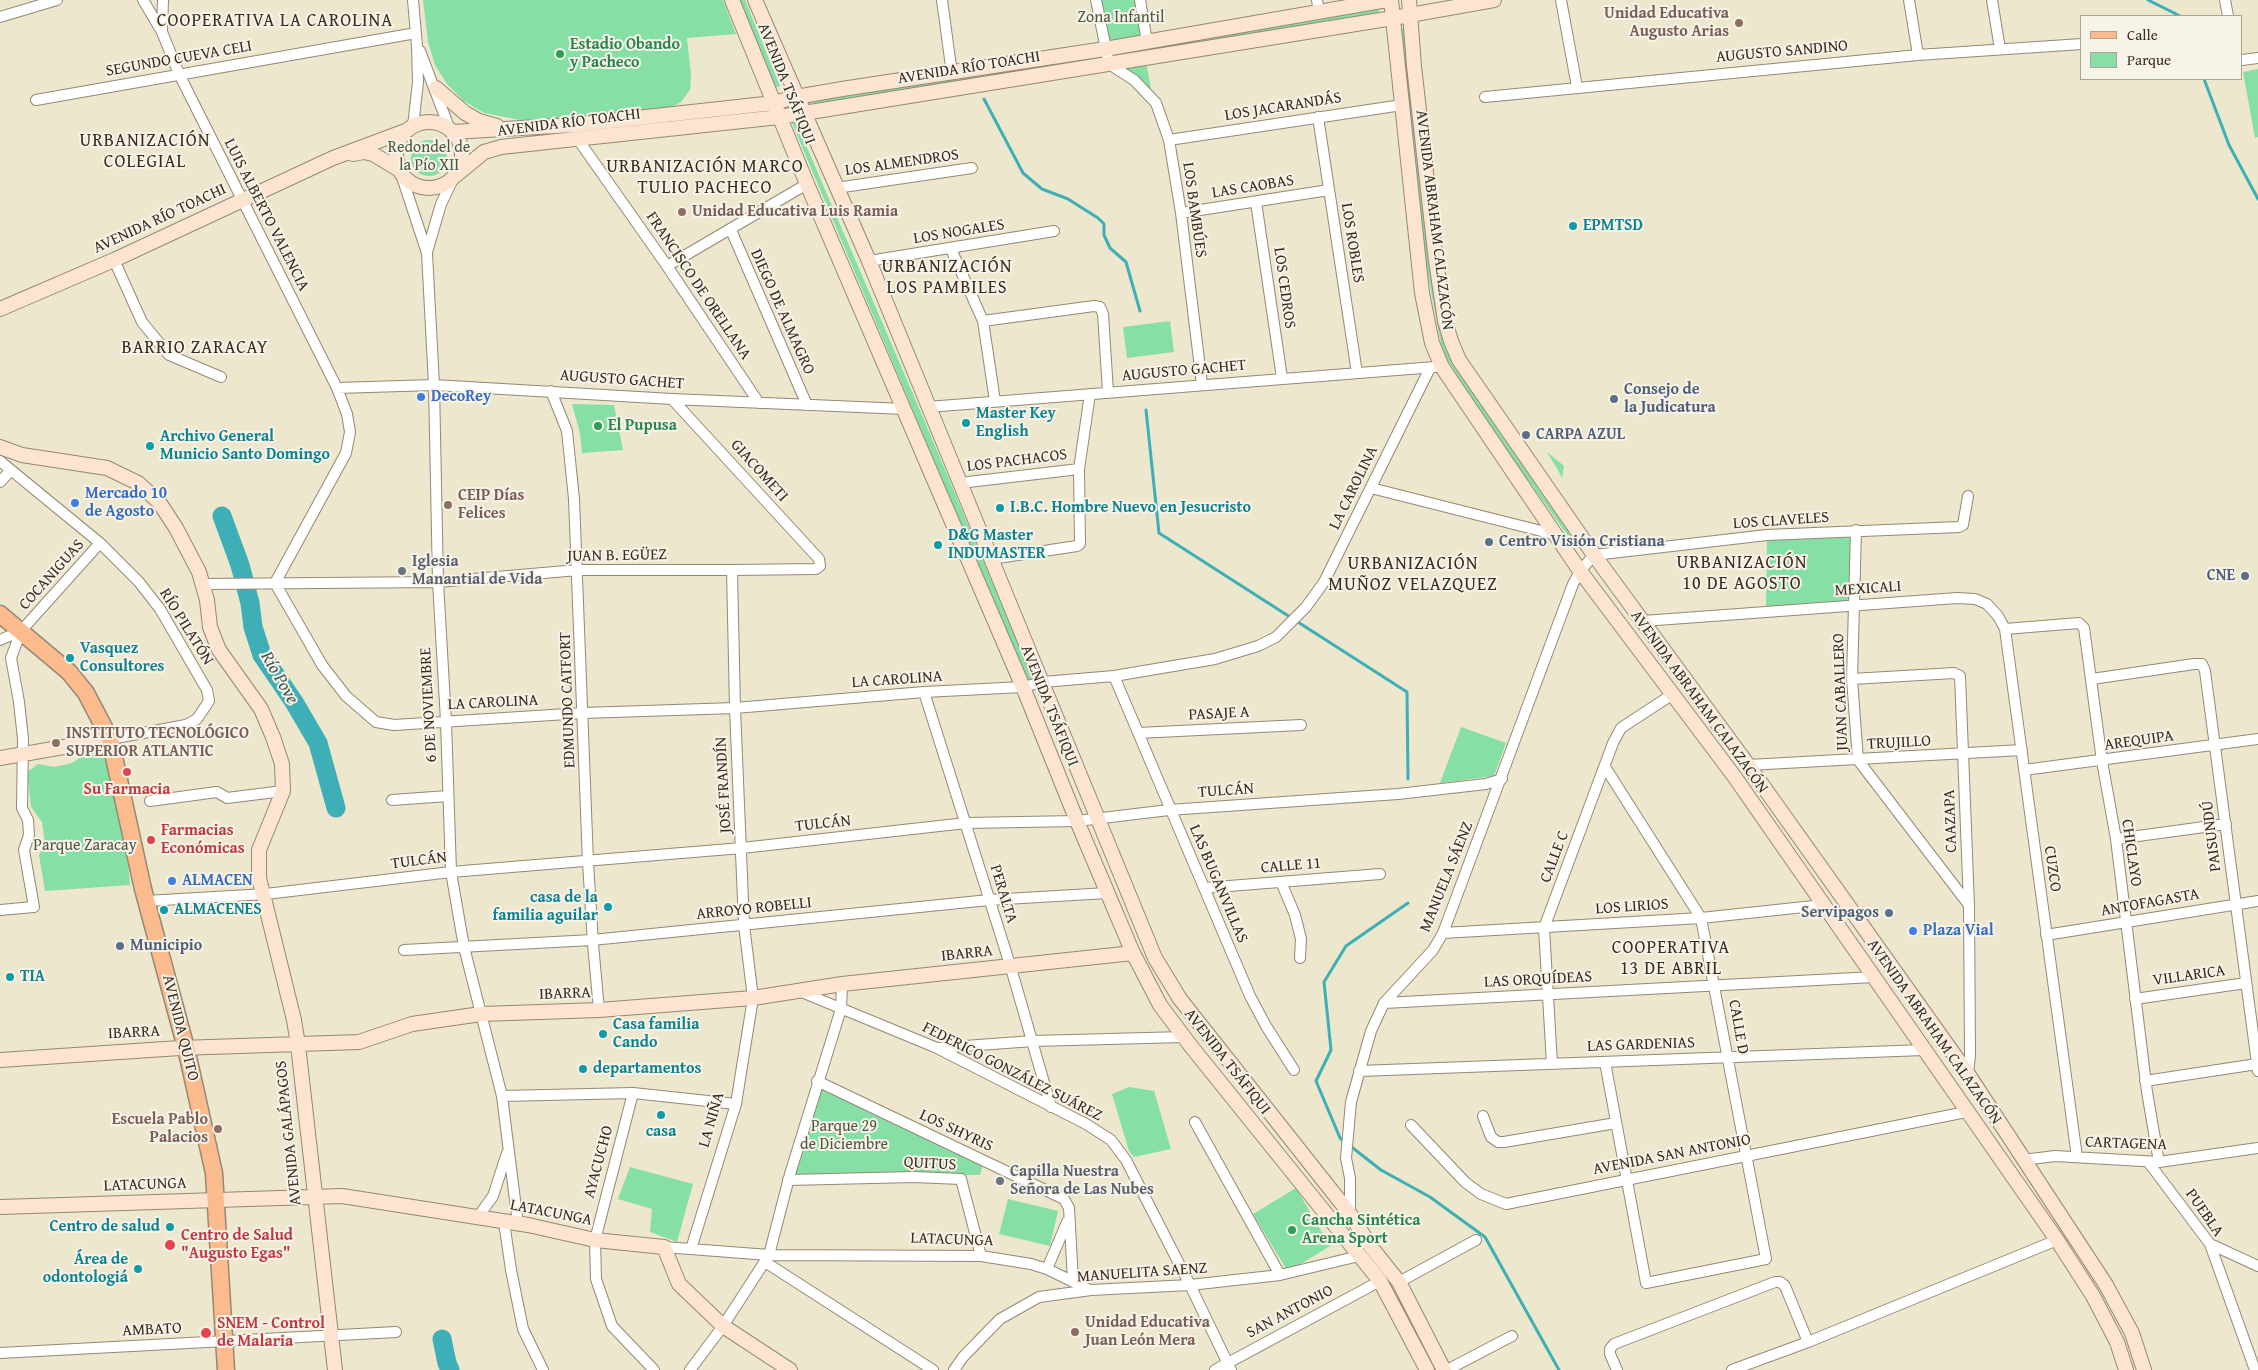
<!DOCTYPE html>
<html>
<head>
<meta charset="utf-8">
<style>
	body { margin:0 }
	#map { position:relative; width:2258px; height:1370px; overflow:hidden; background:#ede7cd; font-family:"Gentium Book Plus",serif }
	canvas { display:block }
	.legend { position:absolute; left:2080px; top:15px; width:162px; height:65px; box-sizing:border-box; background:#f7f3e8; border:1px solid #aca397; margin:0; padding:6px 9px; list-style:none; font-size:15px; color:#3b2a1e }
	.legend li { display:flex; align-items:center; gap:10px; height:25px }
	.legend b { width:25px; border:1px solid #aca397 }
</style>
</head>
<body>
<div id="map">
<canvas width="2258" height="1370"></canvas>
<ul class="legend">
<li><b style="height:6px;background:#fbbb8d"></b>Calle</li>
<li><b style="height:14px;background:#86e0a5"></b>Parque</li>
</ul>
</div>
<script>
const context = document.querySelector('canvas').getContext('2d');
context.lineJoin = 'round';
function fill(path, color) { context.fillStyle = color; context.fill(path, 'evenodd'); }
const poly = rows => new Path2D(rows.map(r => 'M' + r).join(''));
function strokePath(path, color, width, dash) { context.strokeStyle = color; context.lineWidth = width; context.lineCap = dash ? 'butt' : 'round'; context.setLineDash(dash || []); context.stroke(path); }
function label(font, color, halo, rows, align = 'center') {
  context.font = font + ' "Gentium Book Plus",serif'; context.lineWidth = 4; context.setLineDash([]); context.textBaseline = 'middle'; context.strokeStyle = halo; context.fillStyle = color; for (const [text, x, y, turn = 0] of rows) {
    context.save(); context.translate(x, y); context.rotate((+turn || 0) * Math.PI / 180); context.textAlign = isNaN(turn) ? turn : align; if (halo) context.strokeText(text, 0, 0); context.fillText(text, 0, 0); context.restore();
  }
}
const green = poly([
	[423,0,723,0,736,34,687,38,691,75,690,90,681,102,670,108,525,121,484,113,464,101,447,84,435,65,428,42],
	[739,0,745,0,780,86,775,88],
	[1100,0,1136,0,1142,37,1108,43],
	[1379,9,1379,13,1113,58,1112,54],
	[1404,28,1422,179,1451,356,1487,414,1570,534,1568,536,1484,418,1447,359,1441,345,1426,264,1399,29],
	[1102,55,1103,60,953,84,807,104,807,100],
	[1146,62,1152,94,1119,66],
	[2258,69,2258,137,2255,138,2243,72],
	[796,122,922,415,1033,679,1028,681,965,534,792,123],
	'411 158a18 18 0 1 1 36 0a18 18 0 1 1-36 0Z',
	[1170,321,1174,352,1127,358,1123,327],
	[572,404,614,405,623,450,582,453,580,433],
	[1547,452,1564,466,1562,478,1558,470],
	[1856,530,1854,605,1766,611,1767,535],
	[1461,727,1506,743,1494,776,1440,783],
	[103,750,126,838,130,885,45,891,39,855,45,844,42,822,31,807,27,772,38,764,54,767,72,763,86,754],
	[817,1081,984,1161,980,1175,790,1174],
	[1129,1087,1154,1091,1171,1149,1134,1157,1129,1151,1112,1094],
	[630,1167,693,1184,677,1242,650,1232,652,1209,618,1199],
	[1296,1188,1330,1246,1288,1272,1253,1214],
	[1008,1199,1058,1211,1050,1246,999,1234]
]);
const stream = poly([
	[2148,0,2180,16],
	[2204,79,2229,145,2258,199],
	[984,99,1023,173,1042,189,1068,199,1098,218,1104,224,1104,235,1110,248,1126,262,1140,311],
	[1146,410,1159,533,1407,692,1408,779],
	[1344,1142,1340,1138,1316,1081,1331,1050,1324,982,1346,946,1408,903],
	[1349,1145,1381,1170,1430,1197,1485,1237,1559,1370]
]);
const river = poly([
	[222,516,240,565,250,603,253,627,262,655,294,702,318,743,336,808],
	[442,1339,447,1363,450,1370]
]);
const street = poly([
	[143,0,162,32,179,74,337,388,347,414,350,432,346,453,275,583],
	[413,0,417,46,418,82,413,126],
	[942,0,952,74],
	[1096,0,1109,64,1134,80,1156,103,1169,140,1181,213,1202,384],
	[1140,0,1147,42],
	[1317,0,1319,12],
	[1561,0,1577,87],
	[1909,0,1918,55],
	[1992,0,2000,49],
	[2225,0,2228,16],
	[0,17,57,0],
	[162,31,163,0],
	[420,51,450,130],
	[2242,60,2258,58],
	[1485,97,1918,55,2082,44],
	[36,100,416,33],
	[1318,117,1357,373],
	[577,138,667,266,759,403],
	[1169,140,1402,105],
	[401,174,427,253,434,385,438,582,446,721,451,872,464,947,502,1096,518,1224],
	[836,188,972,168],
	[1256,202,1282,378],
	[1181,213,1329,190],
	[731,230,807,405],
	[951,249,983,321,995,401],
	[427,252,441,204,454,177],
	[114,260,142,322,169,355,221,377],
	[869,261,1054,231],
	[667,266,807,184],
	[983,321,1094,306,1100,307,1103,314,1108,392],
	[337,388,434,385,672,399,905,409],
	[551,391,567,431,574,499,588,862,593,944,599,1010],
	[928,407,1435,367],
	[0,461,100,543,139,582,160,609,207,690,209,701,197,719,186,725,110,739],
	[0,482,11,470],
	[960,483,1079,469],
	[1371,488,1557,535],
	[1856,530,1852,679,1858,760,1969,905],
	[991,559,1077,546,1080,544,1079,469,1090,394],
	[275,583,322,665,346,696,376,722,394,725,583,713,735,708,924,692,1023,687,1043,682,1114,676,1215,659,1258,646,1276,637,1306,607,1324,582,1430,368],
	[203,584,438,582,578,570,732,570,816,569,820,566,819,559,672,399],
	[1643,621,1957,598,1975,599,1987,604,1998,616,2005,629,2077,1157],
	[2005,629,2079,623,2084,628,2102,761,2116,839,2147,1092,2159,1162],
	[0,640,21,631,100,543],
	[1114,676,1250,996,1266,1026,1294,1070],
	[1852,679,1954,673,1960,676,1969,905,1970,1055,1968,1074],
	[2092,679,2194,664,2202,664,2205,671,2258,1071],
	[924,692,1011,968,1051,1107],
	[1138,733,1301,725],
	[1748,765,2022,750],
	[1605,767,1701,918,1766,1259,1646,1283,1605,1062],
	[2024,770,2258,739],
	[392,800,448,796],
	[150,801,217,792,227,798,283,791],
	[2116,839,2226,824],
	[1281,882,1295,915,1301,939,1300,958],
	[1204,888,1380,874],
	[146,901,266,894,451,872,742,848,966,823,1077,821,1169,810,1398,794,1486,784,1502,779],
	[0,910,34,907,24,850,29,835,28,820,22,808,23,739,19,702,11,658,21,631],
	[1443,933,1701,918,1823,905],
	[2046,935,2258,901],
	[404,950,592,940,989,900,1107,893],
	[799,991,937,1048,1086,1124,1111,1140,1126,1160,1190,1285,1231,1370],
	[2135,999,2246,983],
	[1384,1003,1874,977],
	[938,1048,1033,1041,1184,1037],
	[1552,1064,1544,928,1613,743,1621,728,1673,694],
	[1359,1071,1924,1050],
	[817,1081,1064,1199,1069,1208,1073,1281],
	[2145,1081,2257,1064],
	[633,1093,595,1240,596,1279,612,1326,654,1370],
	[502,1096,633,1093,736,1104],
	[1483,1116,1491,1137,1498,1142,1504,1142,1616,1123],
	[1195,1122,1280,1275],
	[1411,1125,1465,1182,1481,1194,1506,1204,1966,1112],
	[2023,1160,2055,1156,2159,1162,2258,1148],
	[2149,1163,2210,1244,2255,1370],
	[788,1180,914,1177,961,1179,981,1256],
	[1350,1214,1350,1178,1346,1158,1351,1102,1371,1031,1384,1003,1433,950,1443,933,1573,584,1580,571,1594,555,1767,535,1959,527,1963,525,1968,496],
	[478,1217,493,1196,507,1153],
	[504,1222,511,1270,523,1329,543,1370],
	[2210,1244,2258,1266],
	[664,1247,769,1255,981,1256,1031,1264,1047,1269,1090,1290],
	[691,1249,736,1104,753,998,744,925,735,708,732,570],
	[765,1262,933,1370],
	[1047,1269,1067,1222],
	[1399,1282,1476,1240],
	[0,1353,396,1332],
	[690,1370,723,1326,769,1255,790,1174,841,1009,842,984],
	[954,1370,963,1357,1000,1319,1039,1297,1091,1290,1190,1285,1280,1275,1359,1256],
	[1215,1370,1380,1281],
	[1447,1370,1512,1336],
	[1617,1370,1610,1354,1610,1349,1614,1344,1775,1282,1780,1282,1785,1286,1808,1342],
	[1732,1370,1808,1342,2057,1240]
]);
const secondary = poly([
	[732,0,807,184,1023,687,1077,821,1133,953,1160,1005,1190,1045,1380,1281,1427,1370],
	[755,0,869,261,1155,958,1180,999,1350,1214,1371,1247,1399,1282,1444,1370],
	[1391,0,1422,293,1432,343,1442,367,1580,571,1734,776,2057,1240,2093,1296,2117,1342,2126,1370],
	[1409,0,1414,66,1436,261,1445,321,1451,341,1459,360,1594,555,1748,765,1968,1074,2106,1285,2132,1333,2144,1370],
	[436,88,465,113,479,121,497,126],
	'396 155a33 33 0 1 1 66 0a33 33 0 1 1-66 0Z',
	[452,132,573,125,774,103,796,97,842,89,1105,49,1387,0],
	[353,154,364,152,373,154,398,169],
	[456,175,484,152,501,147,779,117,1393,18,1494,0],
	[0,309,114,260,333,158,408,130],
	[0,447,22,455,107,468,138,483,159,502,176,528,199,572,207,600,210,627,219,650,261,709,273,737,282,764,283,791,259,850,259,878,294,1020,298,1045,335,1370],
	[0,758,110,739],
	[0,1060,180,1048,359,1042,412,1024,481,1014,599,1010,753,998,842,984,1133,953],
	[0,1207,342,1196,528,1225,595,1240,664,1247,679,1284,723,1326,790,1370]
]);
const primary = poly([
	[0,614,69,672,86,693,110,739,143,889,186,1048,214,1173,226,1370]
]);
const markers = [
	[1739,23,5,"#8d6e63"],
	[560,54,5,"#2e9e5b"],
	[682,212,5,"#8d6e63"],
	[1573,226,5,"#0f9aa8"],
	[421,397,5,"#3f7fe0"],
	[1614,399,5,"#5c6f8a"],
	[966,423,5,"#0f9aa8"],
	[598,426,5,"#2e9e5b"],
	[1526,435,5,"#5c6f8a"],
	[150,446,5,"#0f9aa8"],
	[75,503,5,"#3f7fe0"],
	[448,505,5,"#8d6e63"],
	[1000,508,5,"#0f9aa8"],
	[1489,542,5,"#5c6f8a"],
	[938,545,5,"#0f9aa8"],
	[402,571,5,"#6b7280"],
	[2245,576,5,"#5c6f8a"],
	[70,658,5,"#0f9aa8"],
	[56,743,5,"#8d6e63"],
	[127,772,5,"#e0444e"],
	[151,840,5,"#e0444e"],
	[172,881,5,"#3f7fe0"],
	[608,907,5,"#0f9aa8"],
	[164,910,5,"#0f9aa8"],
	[1889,913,5,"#5c6f8a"],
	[1913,931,5,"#3f7fe0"],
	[120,946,5,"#5c6f8a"],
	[10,977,5,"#0f9aa8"],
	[603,1034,5,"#0f9aa8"],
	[583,1069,5,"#0f9aa8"],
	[661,1115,5,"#0f9aa8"],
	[218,1129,5,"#8d6e63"],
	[1000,1181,5,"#6b7280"],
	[170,1227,5,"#0f9aa8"],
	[1292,1230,5,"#2e9e5b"],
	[170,1245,6,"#e0444e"],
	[138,1269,5,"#0f9aa8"],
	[1075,1332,5,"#8d6e63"],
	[206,1333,6,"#e0444e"]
];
const educationNames = [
	["Unidad Educativa",1729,14,"right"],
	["Augusto Arias",1729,32,"right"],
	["Unidad Educativa Luis Ramia",692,212],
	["CEIP Días",458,496],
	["Felices",458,514],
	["INSTITUTO TECNOLÓGICO",66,734],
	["SUPERIOR ATLANTIC",66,752],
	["Escuela Pablo",208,1120,"right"],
	["Palacios",208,1138,"right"],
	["Unidad Educativa",1085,1323],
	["Juan León Mera",1085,1341]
];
const parkNames = [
	["Zona Infantil",1121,18],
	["Redondel de",429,148],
	["la Pío XII",429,166],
	["Parque Zaracay",85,846],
	["Parque 29",844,1127],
	["de Diciembre",844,1145]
];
const leisureNames = [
	["Estadio Obando",570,45],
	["y Pacheco",570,63],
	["El Pupusa",608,426],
	["Cancha Sintética",1302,1221],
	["Arena Sport",1302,1239]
];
const streetNames = [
	["AUGUSTO SANDINO",1782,52,-5],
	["SEGUNDO CUEVA CELI",179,59,-10],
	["AVENIDA RÍO TOACHI",969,68,-9],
	["AVENIDA TSÁFIQUI",786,84,68],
	["LOS JACARANDÁS",1283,107,-9],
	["AVENIDA RÍO TOACHI",569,123,-7],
	["LOS ALMENDROS",902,163,-8],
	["LAS CAOBAS",1253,187,-9],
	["LOS BAMBÚES",1194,210,82],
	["LUIS ALBERTO VALENCIA",266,215,63],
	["AVENIDA RÍO TOACHI",160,219,-25],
	["AVENIDA ABRAHAM CALAZACÓN",1434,220,83],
	["LOS NOGALES",959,232,-9],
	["LOS ROBLES",1352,243,81],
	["FRANCISCO DE ORELLANA",698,286,56],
	["LOS CEDROS",1284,288,82],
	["DIEGO DE ALMAGRO",782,312,66],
	["AUGUSTO GACHET",1184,371,-5],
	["AUGUSTO GACHET",622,380,4],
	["LOS PACHACOS",1017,461,-7],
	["GIACOMETI",759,471,48],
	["LA CAROLINA",1354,488,-64],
	["LOS CLAVELES",1781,521,-4],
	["JUAN B. EGÜEZ",617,556,-1],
	["COCANIGUAS",52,575,-48],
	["MEXICALI",1868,589,-4],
	["RÍO PILATÓN",186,627,58],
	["LA CAROLINA",897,680,-4],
	["JUAN CABALLERO",1841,692,-92],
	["EDMUNDO CATFORT",568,700,-92],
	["AVENIDA ABRAHAM CALAZACÓN",1699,702,54],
	["LA CAROLINA",493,703,-3],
	["6 DE NOVIEMBRE",429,705,-93],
	["AVENIDA TSÁFIQUI",1049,706,68],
	["PASAJE A",1219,714,-3],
	["AREQUIPA",2139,741,-8],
	["TRUJILLO",1899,743,-3],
	["JOSÉ FRANDÍN",724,785,-93],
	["TULCÁN",1226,791,-4],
	["CAAZAPA",1951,821,-92],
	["TULCÁN",823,824,-6],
	["PAISUNDÚ",2212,836,-97],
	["CHICLAYO",2131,853,82],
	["CALLE C",1555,857,-69],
	["TULCÁN",419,861,-7],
	["CALLE 11",1291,866,-5],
	["CUZCO",2052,869,82],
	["MANUELA SÁENZ",1447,877,-68],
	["LAS BUGANVILLAS",1218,884,67],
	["PERALTA",1003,894,73],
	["ANTOFAGASTA",2150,903,-10],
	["LOS LIRIOS",1632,907,-4],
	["ARROYO ROBELLI",754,909,-6],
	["IBARRA",967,954,-6],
	["VILLARICA",2189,976,-8],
	["LAS ORQUÍDEAS",1538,980,-3],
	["IBARRA",565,994,-2],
	["CALLE D",1738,1027,80],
	["AVENIDA QUITO",180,1028,76],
	["AVENIDA ABRAHAM CALAZACÓN",1934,1032,55],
	["IBARRA",134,1033,-3],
	["LAS GARDENIAS",1641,1045,-2],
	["AVENIDA TSÁFIQUI",1227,1062,52],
	["FEDERICO GONZÁLEZ SUÁREZ",1012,1072,27],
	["LA NIÑA",712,1120,-74],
	["LOS SHYRIS",956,1131,25],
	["AVENIDA GALÁPAGOS",289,1133,-96],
	["CARTAGENA",2126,1144,2],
	["AVENIDA SAN ANTONIO",1672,1155,-11],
	["AYACUCHO",599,1162,-75],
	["QUITUS",930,1164,3],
	["LATACUNGA",145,1185,-2],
	["LATACUNGA",551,1213,11],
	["PUEBLA",2204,1213,55],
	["LATACUNGA",952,1240,2],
	["MANUELITA SAENZ",1142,1273,-4],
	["SAN ANTONIO",1290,1312,-28],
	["AMBATO",152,1330,-3]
];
const cultureNames = [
	["EPMTSD",1583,226],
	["Master Key",976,414],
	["English",976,432],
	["Archivo General",160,437],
	["Municio Santo Domingo",160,455],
	["I.B.C. Hombre Nuevo en Jesucristo",1010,508],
	["D&G Master",948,536],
	["INDUMASTER",948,554],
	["Vasquez",80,649],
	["Consultores",80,667],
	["casa de la",598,898,"right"],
	["familia aguilar",598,916,"right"],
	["ALMACENES",174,910],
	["TIA",20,977],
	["Casa familia",613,1025],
	["Cando",613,1043],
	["departamentos",593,1069],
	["casa",661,1132,"center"],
	["Centro de salud",160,1227,"right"],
	["Área de",128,1260,"right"],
	["odontologiá",128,1278,"right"]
];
const serviceNames = [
	["Consejo de",1624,390],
	["la Judicatura",1624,408],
	["CARPA AZUL",1536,435],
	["Centro Visión Cristiana",1499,542],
	["CNE",2235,576,"right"],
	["Servipagos",1879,913,"right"],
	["Municipio",130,946]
];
const shopNames = [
	["DecoRey",431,397],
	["Mercado 10",85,494],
	["de Agosto",85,512],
	["ALMACEN",182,881],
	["Plaza Vial",1923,931]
];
const worshipNames = [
	["Iglesia",412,562],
	["Manantial de Vida",412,580],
	["Capilla Nuestra",1010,1172],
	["Señora de Las Nubes",1010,1190]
];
const healthNames = [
	["Su Farmacia",127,790,"center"],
	["Farmacias",161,831],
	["Económicas",161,849],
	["Centro de Salud",181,1236],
	["\"Augusto Egas\"",181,1254],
	["SNEM - Control",217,1324],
	["de Malaria",217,1342]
];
const neighbourhoodNames = [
	["COOPERATIVA LA CAROLINA",275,21],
	["URBANIZACIÓN",145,141],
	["COLEGIAL",145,162],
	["URBANIZACIÓN MARCO",705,167],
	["TULIO PACHECO",705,188],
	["URBANIZACIÓN",947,267],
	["LOS PAMBILES",947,288],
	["BARRIO ZARACAY",195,348],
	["URBANIZACIÓN",1742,563],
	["10 DE AGOSTO",1742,584],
	["URBANIZACIÓN",1413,564],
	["MUÑOZ VELAZQUEZ",1413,585],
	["COOPERATIVA",1671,948],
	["13 DE ABRIL",1671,969]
];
const waterNames = [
	["Río Pove",279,678,60]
];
fill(green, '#86e0a5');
strokePath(stream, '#3eafb6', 3);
strokePath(river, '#3eafb6', 19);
strokePath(street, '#948876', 12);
strokePath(secondary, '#948876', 16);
strokePath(primary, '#948876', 19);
strokePath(street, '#fff', 10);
strokePath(secondary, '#fde4d1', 14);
strokePath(primary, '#fbbb8d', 16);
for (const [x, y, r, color] of markers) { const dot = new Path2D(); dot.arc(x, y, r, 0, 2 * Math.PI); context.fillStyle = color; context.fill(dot); strokePath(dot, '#f7f3e8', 2); }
label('bold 16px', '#785e54', '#f7f3e8', educationNames, 'left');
label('16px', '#4e5840', '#f7f3e8', parkNames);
label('bold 16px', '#27864d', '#f7f3e8', leisureNames, 'left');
label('16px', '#3b2a1e', '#f7f3e8', streetNames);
label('bold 16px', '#0d838f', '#f7f3e8', cultureNames, 'left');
label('bold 16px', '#4e5e75', '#f7f3e8', serviceNames, 'left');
label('bold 16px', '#366cbe', '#f7f3e8', shopNames, 'left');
label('bold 16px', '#5b616d', '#f7f3e8', worshipNames, 'left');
label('bold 16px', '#be3a42', '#f7f3e8', healthNames, 'left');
context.letterSpacing = '1px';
label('18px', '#3b2a1e', '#f7f3e8', neighbourhoodNames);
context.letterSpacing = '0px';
label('italic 18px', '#3c5953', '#f7f3e8', waterNames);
</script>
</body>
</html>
